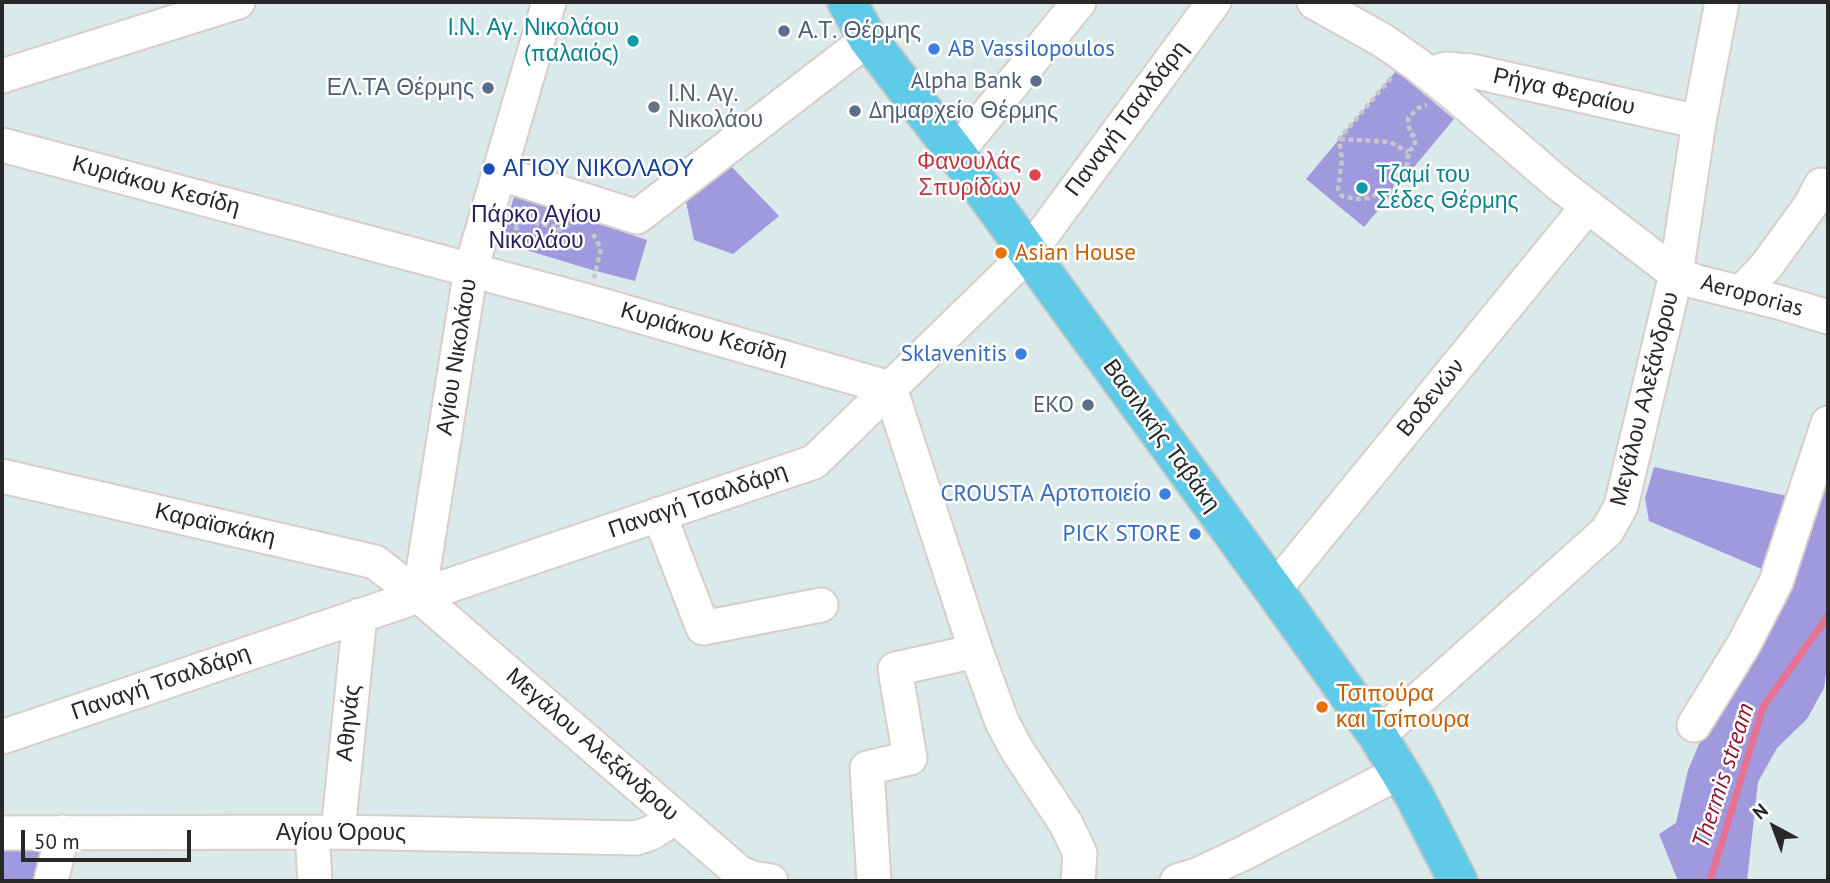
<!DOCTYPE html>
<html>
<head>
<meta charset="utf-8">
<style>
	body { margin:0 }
	#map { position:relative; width:1830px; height:883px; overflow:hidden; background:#dae9ea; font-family:"PT Sans",sans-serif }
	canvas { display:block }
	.frame { position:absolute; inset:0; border:4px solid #282828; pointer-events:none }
	.north { position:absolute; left:1739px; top:792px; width:70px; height:70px; -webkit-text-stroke:5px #fff; paint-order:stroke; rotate:319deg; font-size:19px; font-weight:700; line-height:28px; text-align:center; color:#282828 }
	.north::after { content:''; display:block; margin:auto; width:24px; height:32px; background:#282828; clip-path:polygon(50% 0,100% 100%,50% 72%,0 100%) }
	.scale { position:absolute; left:21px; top:830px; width:170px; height:32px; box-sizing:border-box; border:4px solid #282828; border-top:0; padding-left:9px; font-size:21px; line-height:24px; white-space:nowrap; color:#282828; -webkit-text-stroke:5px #fff; paint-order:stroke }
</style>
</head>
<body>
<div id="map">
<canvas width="1830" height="883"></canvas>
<div class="frame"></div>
<div class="north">N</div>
<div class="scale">50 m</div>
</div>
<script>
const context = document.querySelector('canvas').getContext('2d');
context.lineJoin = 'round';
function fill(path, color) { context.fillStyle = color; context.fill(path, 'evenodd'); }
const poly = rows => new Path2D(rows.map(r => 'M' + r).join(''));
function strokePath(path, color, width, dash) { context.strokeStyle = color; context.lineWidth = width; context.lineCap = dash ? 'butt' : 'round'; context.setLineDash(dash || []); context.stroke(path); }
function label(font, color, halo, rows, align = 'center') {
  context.font = font + ' "PT Sans",sans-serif'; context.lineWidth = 5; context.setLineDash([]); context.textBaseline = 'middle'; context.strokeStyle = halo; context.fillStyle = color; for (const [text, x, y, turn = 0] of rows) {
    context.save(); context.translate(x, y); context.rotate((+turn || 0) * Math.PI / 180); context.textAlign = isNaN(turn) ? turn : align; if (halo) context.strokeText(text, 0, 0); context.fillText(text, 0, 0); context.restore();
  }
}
const green = poly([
	[1396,71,1454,119,1364,227,1306,179],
	[728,163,779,216,733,254,694,240,685,197],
	[517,187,536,193,533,202,647,240,635,281,592,270,500,242],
	[1654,467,1787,496,1828,470,1828,658,1824,688,1807,719,1777,748,1758,782,1747,881,1678,881,1659,834,1676,823,1688,770,1712,714,1764,570,1649,521,1645,498],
	[2,843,42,844,47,852,38,881,2,881]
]);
const stream = poly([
	[1710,881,1763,707,1828,616]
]);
const path = poly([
	[1391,78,1339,139,1342,160,1338,189,1342,196,1356,199,1370,198,1381,191,1395,190,1396,178,1408,163,1408,152,1415,146,1415,137,1410,133,1408,118,1418,108,1427,105],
	[1340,139,1390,142,1408,152],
	[559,227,560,237,553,248,541,246,528,239,517,237,516,225,523,220,545,225,559,227,569,225],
	[593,234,601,249,594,278]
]);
const minor = poly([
	[1314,2,1382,40,1415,63,1452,92,1560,185,1676,274,1697,282,1778,302,1828,317],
	[1429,74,1446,69,1472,71,1699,122],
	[2,76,238,2],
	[2,145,587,301,890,388],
	[956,153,1079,2],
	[499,173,637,217,868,39],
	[1741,293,1767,265,1810,206,1821,185,1828,186],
	[890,388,976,651,1002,722,1017,750,1066,824,1080,853,1078,881],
	[2,476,375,562,419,596,740,873,752,878,771,881],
	[659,514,703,628,821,605],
	[1274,590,1588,206],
	[419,596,471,269,549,2],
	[1694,725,1744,644,1776,582,1828,423],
	[1378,736,1607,531,1621,506,1676,274,1699,122,1722,2],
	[2,737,814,462,1028,254,1214,2],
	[312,832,315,881],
	[338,832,360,615],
	[2,833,338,832,636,838,651,833,662,826,673,815],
	[51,881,63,832],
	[874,881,867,768,910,758,895,669,976,651],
	[1177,881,1197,875,1244,853,1400,772]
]);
const major = poly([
	[847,2,868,39,956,153,1274,590,1378,736,1415,797,1458,881]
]);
const markers = [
	[784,31,7,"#5c6f8a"],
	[633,41,7,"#0f9aa8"],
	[934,49,7,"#3f7fe0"],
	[1036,81,7,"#5c6f8a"],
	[488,88,7,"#5c6f8a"],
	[654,107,7,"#6b7280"],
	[855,111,7,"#5c6f8a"],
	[489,169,7,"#1a4fb4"],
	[1035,175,7,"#e0444e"],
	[1362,188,7,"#0f9aa8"],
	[1001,253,7,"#e8710a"],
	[1021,354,7,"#3f7fe0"],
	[1088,405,7,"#5c6f8a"],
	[1165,494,7,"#3f7fe0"],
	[1195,534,7,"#3f7fe0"],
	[1322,707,7,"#e8710a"]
];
const cultureNames = [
	["Ι.Ν. Αγ. Νικολάου",619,28],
	["(παλαιός)",619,54],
	["Τζαμί του",1376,175,"left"],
	["Σέδες Θέρμης",1376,201,"left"]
];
const serviceNames = [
	["Α.Τ. Θέρμης",798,31,"left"],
	["Alpha Bank",1022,81],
	["ΕΛ.ΤΑ Θέρμης",474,88],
	["Δημαρχείο Θέρμης",869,111,"left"],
	["EKO",1074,405]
];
const shopNames = [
	["AB Vassilopoulos",948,49,"left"],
	["Sklavenitis",1007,354],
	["CROUSTA Αρτοποιείο",1151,494],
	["PICK STORE",1181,534]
];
const streetNames = [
	["Ρήγα Φεραίου",1564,92,13],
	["Παναγή Τσαλδάρη",1127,119,-53],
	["Κυριάκου Κεσίδη",156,186,15],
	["Aeroporias",1752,296,15],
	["Κυριάκου Κεσίδη",704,334,16],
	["Αγίου Νικολάου",457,357,-81],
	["Βοδενών",1431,398,-51],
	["Μεγάλου Αλεξάνδρου",1645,399,-76],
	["Βασιλικής Ταβάκη",1161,436,54],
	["Παναγή Τσαλδάρη",698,501,-19],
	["Καραϊσκάκη",215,525,13],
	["Παναγή Τσαλδάρη",161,683,-19],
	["Αθηνάς",349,723,-84],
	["Μεγάλου Αλεξάνδρου",592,745,41],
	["Αγίου Όρους",341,833]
];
const worshipNames = [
	["Ι.Ν. Αγ.",668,94],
	["Νικολάου",668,120]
];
const healthNames = [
	["Φανουλάς",1021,162],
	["Σπυρίδων",1021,188]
];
const transitNames = [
	["ΑΓΙΟΥ ΝΙΚΟΛΑΟΥ",503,169]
];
const parkNames = [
	["Πάρκο Αγίου",536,215],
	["Νικολάου",536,241]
];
const foodNames = [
	["Asian House",1015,253],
	["Τσιπούρα",1336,694],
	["και Τσίπουρα",1336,720]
];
const waterNames = [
	["Thermis stream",1724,776,-72]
];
fill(green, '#a099de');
strokePath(stream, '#e77193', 7);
strokePath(minor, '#d9cdc8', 37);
strokePath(major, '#c7c7c7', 42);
strokePath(path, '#c7c7c7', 4.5, [5, 3.5]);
strokePath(minor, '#fff', 33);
strokePath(major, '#60cbe8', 38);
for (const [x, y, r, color] of markers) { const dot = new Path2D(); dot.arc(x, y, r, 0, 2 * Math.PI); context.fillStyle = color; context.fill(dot); strokePath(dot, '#fff', 2.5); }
label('23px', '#0d838f', '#fff', cultureNames, 'right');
label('23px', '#4e5e75', '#fff', serviceNames, 'right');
label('23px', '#366cbe', '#fff', shopNames, 'right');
label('23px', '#282828', '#fff', streetNames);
label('23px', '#5b616d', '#fff', worshipNames, 'left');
label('23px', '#be3a42', '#fff', healthNames, 'right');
label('23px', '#164399', '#fff', transitNames, 'left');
label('23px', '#2d1d60', '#fff', parkNames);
label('23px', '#c56008', '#fff', foodNames, 'left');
label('italic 24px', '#90142e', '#fff', waterNames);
</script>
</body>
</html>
